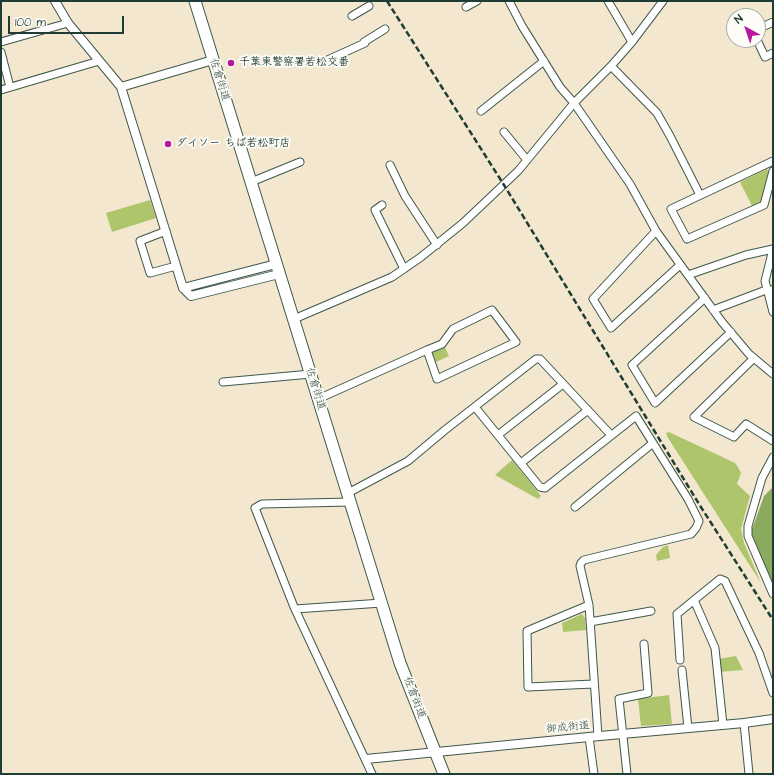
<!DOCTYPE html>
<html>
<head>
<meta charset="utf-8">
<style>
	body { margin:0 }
	#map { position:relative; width:774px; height:775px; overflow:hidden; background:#f3e8cf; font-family:"Architects Daughter",sans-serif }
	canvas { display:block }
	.frame { position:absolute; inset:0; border:2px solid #1f3d34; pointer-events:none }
	.north { position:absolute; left:726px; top:8px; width:40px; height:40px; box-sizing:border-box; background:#fdfcf7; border:1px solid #a4b0a9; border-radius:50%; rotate:320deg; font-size:11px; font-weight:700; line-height:16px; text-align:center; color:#1f3d34 }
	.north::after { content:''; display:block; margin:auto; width:14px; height:18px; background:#b5179e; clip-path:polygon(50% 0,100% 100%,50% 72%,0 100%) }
	.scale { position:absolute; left:8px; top:16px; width:116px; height:18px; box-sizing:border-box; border:2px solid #1f3d34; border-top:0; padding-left:5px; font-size:12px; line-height:14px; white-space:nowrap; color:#1f3d34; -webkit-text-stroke:3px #fdfcf7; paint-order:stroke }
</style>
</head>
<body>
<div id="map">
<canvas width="774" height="775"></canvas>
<div class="frame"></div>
<div class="north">N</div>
<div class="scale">100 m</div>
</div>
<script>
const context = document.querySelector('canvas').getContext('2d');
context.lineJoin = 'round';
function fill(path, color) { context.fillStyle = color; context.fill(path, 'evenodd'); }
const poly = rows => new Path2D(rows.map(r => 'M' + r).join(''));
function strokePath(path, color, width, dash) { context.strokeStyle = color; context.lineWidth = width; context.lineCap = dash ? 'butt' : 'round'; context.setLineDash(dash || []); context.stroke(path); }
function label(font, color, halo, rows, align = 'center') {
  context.font = font + ' "Architects Daughter","Klee One",sans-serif'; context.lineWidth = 3.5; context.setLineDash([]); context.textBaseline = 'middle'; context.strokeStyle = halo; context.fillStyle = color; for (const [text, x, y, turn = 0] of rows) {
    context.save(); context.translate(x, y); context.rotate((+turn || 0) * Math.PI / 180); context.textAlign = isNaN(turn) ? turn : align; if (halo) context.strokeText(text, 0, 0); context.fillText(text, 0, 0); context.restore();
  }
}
const green = poly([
	[767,169,771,174,763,201,753,208,740,182],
	[150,200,156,218,112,232,106,213],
	[444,345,449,356,434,363,431,355,432,351],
	[669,432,735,463,738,467,741,473,737,484,750,496,741,529,744,543,761,583,668,438,666,433],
	[512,460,541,496,538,499,495,475],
	[668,545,670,558,657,561,656,555,663,547],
	[582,614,585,618,586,630,563,632,562,623],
	[736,656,743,670,719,672,718,659],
	[669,695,672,724,641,726,638,699]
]);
const forest = poly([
	[773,487,773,587,750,535,764,496]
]);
const minor = poly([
	[509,1,522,26,560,87,574,103,630,184,656,231,722,322,749,354,773,374],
	[608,1,632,42],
	[466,7,477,1],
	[352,16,369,6],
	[758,29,773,22],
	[757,40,765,57,773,53],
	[1,42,68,23],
	[364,42,385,29],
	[1,52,10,87],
	[323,62,365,43],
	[611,66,657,113,670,136,700,195],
	[1,90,99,61],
	[481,111,544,61],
	[504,132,527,160],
	[773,161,671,209,687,239,764,205,773,171],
	[390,165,405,196,437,245],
	[251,182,300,162],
	[382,205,375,210,404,269],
	[166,231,140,241,150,273,176,266],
	[656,231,593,299,611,328,680,265],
	[773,249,765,281,773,312],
	[688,275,746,255,773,249],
	[705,298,632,365,655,403,731,332],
	[713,310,766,290,773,290],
	[294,319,392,277,421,257,463,223,518,171,574,103,611,66,632,42,663,1],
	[754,358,694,417,734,437,746,424,773,441],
	[223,382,311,374],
	[318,399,427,350,442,344,453,329,492,310,516,342,437,379,427,350],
	[475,407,540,487,545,488,636,416,688,499,699,521,696,528,691,534,584,560,581,563,580,566,589,605,598,736],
	[498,435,563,384],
	[773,457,762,478,748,526,748,536,773,594],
	[521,463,588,410],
	[348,493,408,461,445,430,536,359,540,359,611,435],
	[350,502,262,504,255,508,294,607,372,774],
	[575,507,653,443],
	[694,600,715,648,723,725],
	[589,605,527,631,528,687,593,684],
	[295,609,382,603],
	[590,622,651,611],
	[680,660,677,614,720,579,725,581,759,653,773,693],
	[682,670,688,728],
	[744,723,749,774],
	[589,737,594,774],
	[627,774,619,699,648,693,644,644]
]);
const tertiary = poly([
	[55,1,68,23,121,87,183,288,191,296,279,274],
	[121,87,213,60],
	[183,288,276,264],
	[366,759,589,737,744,723,773,719]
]);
const primary = poly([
	[195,1,400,663,444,774]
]);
const rail = poly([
	[387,1,504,185,699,504,773,620]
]);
const markers = [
	[231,63,4,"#b5179e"],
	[168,144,4,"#b5179e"]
];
const poiNames = [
	["千葉東警察署若松交番",239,63],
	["ダイソー ちば若松町店",176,144]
];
const streetNames = [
	["佐倉街道",219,80,73],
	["佐倉街道",315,389,73],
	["佐倉街道",414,698,69],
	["御成街道",568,728,-6]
];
fill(green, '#aec56b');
fill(forest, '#8aaa5f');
strokePath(minor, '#3f574b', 9);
strokePath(tertiary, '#3f574b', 10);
strokePath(primary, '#3f574b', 13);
strokePath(minor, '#fff', 7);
strokePath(tertiary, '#fff', 8);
strokePath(primary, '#fff', 11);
strokePath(rail, '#1f3d34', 2.5, [6, 3]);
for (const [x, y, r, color] of markers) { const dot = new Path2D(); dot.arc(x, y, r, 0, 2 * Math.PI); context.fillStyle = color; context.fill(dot); strokePath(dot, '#fdfcf7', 1.5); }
label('bold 11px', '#1f3d34', '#fdfcf7', poiNames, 'left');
label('11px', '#1f3d34', '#fdfcf7', streetNames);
</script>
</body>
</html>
